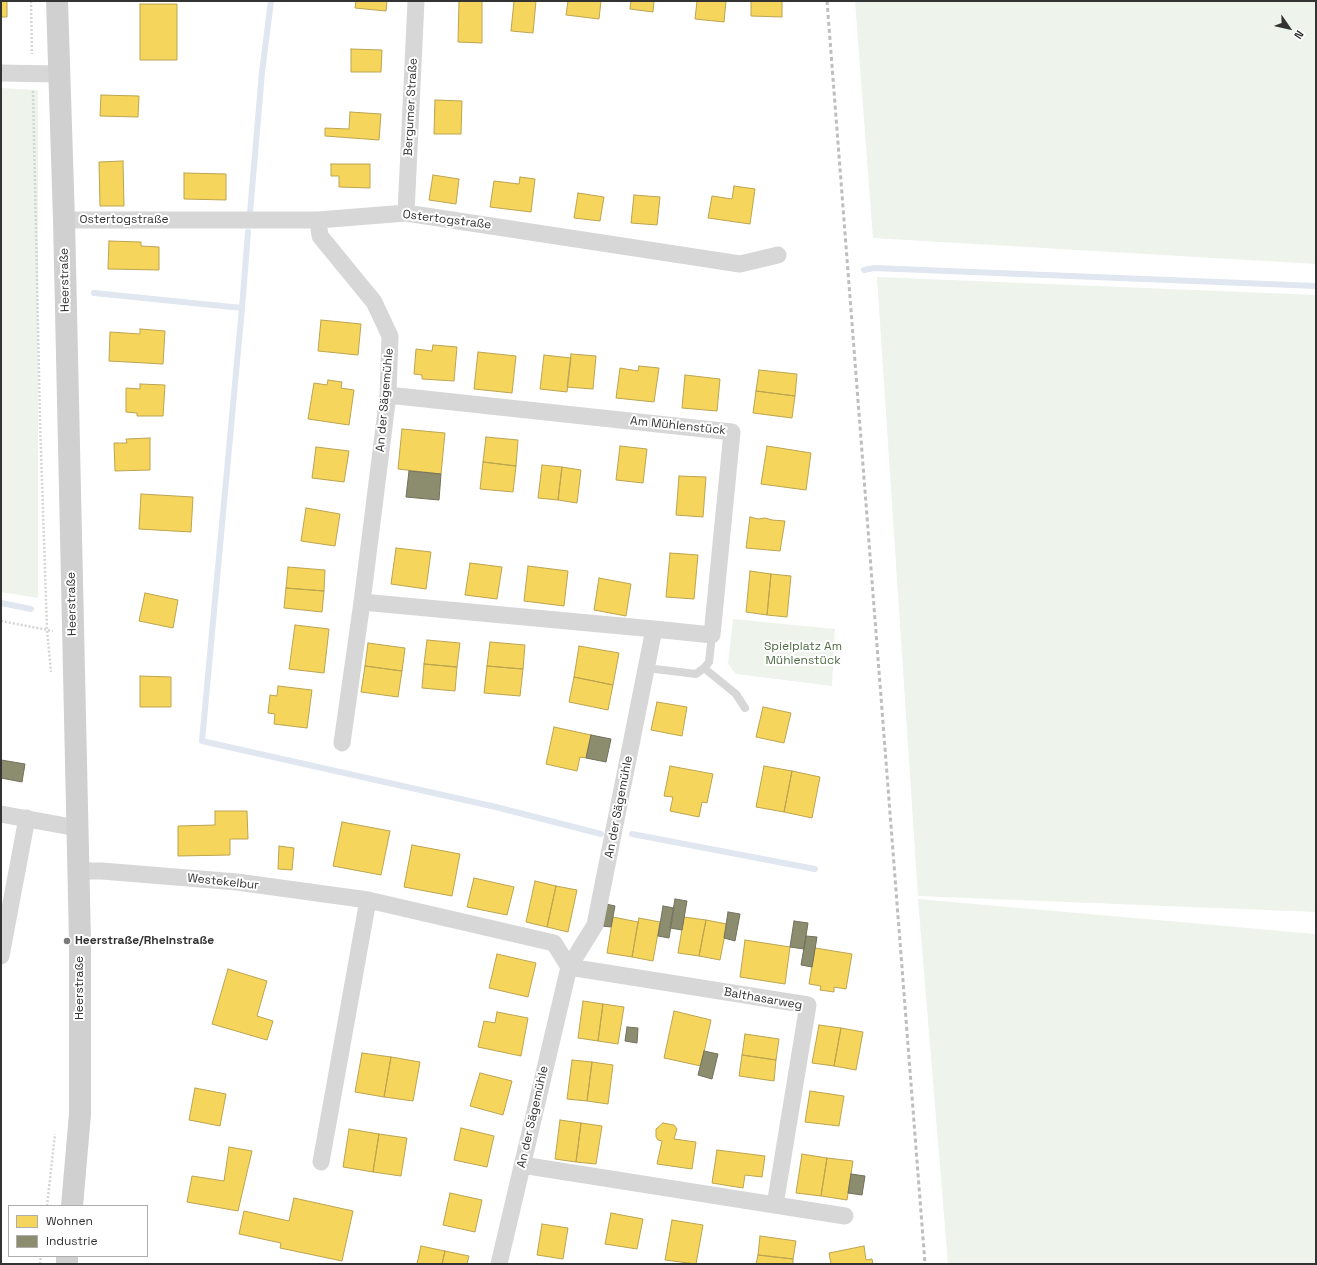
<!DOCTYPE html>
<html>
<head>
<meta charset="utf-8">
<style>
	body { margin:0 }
	#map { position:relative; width:1317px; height:1265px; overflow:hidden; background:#fff; font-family:"Space Grotesk",sans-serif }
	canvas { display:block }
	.frame { position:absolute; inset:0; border:2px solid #333; pointer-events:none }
	.legend { position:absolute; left:8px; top:1205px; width:140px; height:52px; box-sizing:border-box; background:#fff; border:1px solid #adadad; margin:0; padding:5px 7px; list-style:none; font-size:12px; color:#333 }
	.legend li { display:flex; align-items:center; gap:8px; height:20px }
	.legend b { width:20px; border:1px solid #adadad }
	.north { position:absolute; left:1269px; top:8px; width:40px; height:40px; -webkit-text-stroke:3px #fff; paint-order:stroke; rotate:124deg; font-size:11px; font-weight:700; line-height:16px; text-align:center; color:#333 }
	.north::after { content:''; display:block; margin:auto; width:14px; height:18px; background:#333; clip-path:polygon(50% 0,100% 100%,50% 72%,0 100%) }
</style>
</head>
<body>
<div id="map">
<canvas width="1317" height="1265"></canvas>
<div class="frame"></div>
<ul class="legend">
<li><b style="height:11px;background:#f6d55c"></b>Wohnen</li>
<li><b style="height:11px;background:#8c8c6e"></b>Industrie</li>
</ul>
<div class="north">N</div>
</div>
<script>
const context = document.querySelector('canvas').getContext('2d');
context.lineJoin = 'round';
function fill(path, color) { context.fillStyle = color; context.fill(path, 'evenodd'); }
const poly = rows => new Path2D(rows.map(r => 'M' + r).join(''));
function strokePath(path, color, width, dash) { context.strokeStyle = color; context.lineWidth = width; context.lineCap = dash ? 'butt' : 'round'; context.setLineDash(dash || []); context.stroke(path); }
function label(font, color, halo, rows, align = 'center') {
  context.font = font + ' "Space Grotesk",sans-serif'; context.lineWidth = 4; context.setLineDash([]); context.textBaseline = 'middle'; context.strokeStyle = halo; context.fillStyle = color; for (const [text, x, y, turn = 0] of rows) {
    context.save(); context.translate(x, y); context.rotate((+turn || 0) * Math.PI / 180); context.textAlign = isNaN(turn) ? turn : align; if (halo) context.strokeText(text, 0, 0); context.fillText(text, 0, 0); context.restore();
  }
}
const green = poly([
	[855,1,1316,1,1316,264,873,238],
	[1,88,38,90,38,598,1,592],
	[877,277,1316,295,1316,912,918,896],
	[733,619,835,629,832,686,736,674,728,664],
	[918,899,1316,934,1316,1264,948,1264]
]);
const homes = poly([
	[1,1,7,1,7,17,1,17,1,1],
	[356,1,387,1,386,11,355,8,356,1],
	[459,1,482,1,482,43,458,42,459,1],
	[514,1,536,1,533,33,511,31,514,1],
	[568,1,601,1,599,19,566,15,568,1],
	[631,1,654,1,653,12,630,9,631,1],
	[697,1,726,1,724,22,695,19,697,1],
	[751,1,782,1,782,17,751,16,751,1],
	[140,4,177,4,177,60,140,60,140,4],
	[351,49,382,50,381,72,351,72,351,49],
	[101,95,139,96,138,117,100,116,101,95],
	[435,100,462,101,461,134,434,134,435,100],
	[350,112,381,114,379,140,325,136,325,128,349,129,350,112],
	[123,161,124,206,100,206,99,162,123,161],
	[331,164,370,164,370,188,339,187,339,176,331,176,331,164],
	[184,173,226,174,226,200,184,199,184,173],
	[433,175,459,179,456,204,429,200,433,175],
	[520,177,535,179,531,212,490,207,494,181,519,184,520,177],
	[734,186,755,189,750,224,708,218,712,196,732,199,734,186],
	[578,193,604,197,600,221,574,218,578,193],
	[634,195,660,197,657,225,631,223,634,195],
	[109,241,141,242,141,246,159,247,159,270,108,269,109,241],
	[321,320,361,324,358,355,318,351,321,320],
	[140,329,165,331,163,364,109,361,110,332,140,334,140,329],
	[433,345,457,347,454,381,422,379,422,375,414,374,416,349,432,351,433,345],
	[478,352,516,356,512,393,474,389,478,352],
	[571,354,596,356,593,389,567,387,571,354],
	[544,355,571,358,567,392,540,389,544,355],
	[639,366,659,368,654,402,616,398,620,368,638,371,639,366],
	[759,370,797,374,795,396,756,391,759,370],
	[685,375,720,379,717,411,682,408,685,375],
	[328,380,342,382,341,388,354,390,349,425,308,419,314,383,327,385,328,380],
	[140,384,165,385,163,416,137,416,137,413,126,412,126,388,140,389,140,384],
	[756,391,795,396,792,418,753,413,756,391],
	[402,429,445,433,441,474,398,469,402,429],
	[486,437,518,440,516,466,483,462,486,437],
	[150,438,150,470,115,471,114,443,127,443,126,439,150,438],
	[620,446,647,449,643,483,616,480,620,446],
	[767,446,811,453,806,490,761,484,767,446],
	[316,447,349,451,344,482,312,478,316,447],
	[483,462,516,466,513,492,480,489,483,462],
	[542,465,562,467,558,500,538,498,542,465],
	[562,467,581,470,577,503,558,500,562,467],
	[679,476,706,477,703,517,676,515,679,476],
	[141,494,193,497,191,532,139,529,141,494],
	[306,508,340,514,335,546,301,541,306,508],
	[750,517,758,519,765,518,772,520,785,521,780,551,746,548,750,517],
	[396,548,431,552,426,589,391,584,396,548],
	[670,553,698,555,694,599,666,597,670,553],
	[470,563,502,567,497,599,465,595,470,563],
	[528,566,568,571,564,606,524,601,528,566],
	[288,567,325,570,324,591,286,588,288,567],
	[750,571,771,574,767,615,746,612,750,571],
	[771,574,791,576,787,617,767,615,771,574],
	[599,578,631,584,626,616,594,610,599,578],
	[286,588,324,591,322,612,284,608,286,588],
	[145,593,178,600,173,628,139,621,145,593],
	[295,625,329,629,324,673,289,669,295,625],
	[427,640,460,643,457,667,424,664,427,640],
	[490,642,525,645,523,669,487,666,490,642],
	[368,643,405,648,402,671,365,666,368,643],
	[579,646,619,653,613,685,574,677,579,646],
	[424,664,457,667,455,691,422,688,424,664],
	[365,666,402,671,398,697,361,692,365,666],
	[487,666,523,669,520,696,484,693,487,666],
	[140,676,171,677,171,707,140,707,140,676],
	[574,677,613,685,608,710,569,702,574,677],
	[278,686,312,690,307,728,274,724,275,714,268,713,270,695,277,696,278,686],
	[657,702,687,707,682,736,651,730,657,702],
	[763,707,791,713,784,743,756,737,763,707],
	[554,727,591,735,586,758,580,757,577,771,546,764,554,727],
	[670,766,713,774,707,803,702,802,699,817,670,811,673,797,664,796,670,766],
	[764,766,792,771,784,812,756,807,764,766],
	[792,771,820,777,812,818,784,812,792,771],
	[215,811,247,811,248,839,230,839,230,855,178,856,178,826,215,825,215,811],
	[342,822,390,831,381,875,333,866,342,822],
	[412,845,460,854,452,896,404,887,412,845],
	[279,846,294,848,292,870,278,869,279,846],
	[474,878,514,887,507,915,467,907,474,878],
	[535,881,556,886,547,927,526,922,535,881],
	[556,886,577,890,568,932,547,927,556,886],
	[613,917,638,922,632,957,607,953,613,917],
	[684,917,706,920,699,956,678,953,684,917],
	[639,918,660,922,653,961,632,957,639,918],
	[706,920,727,924,720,960,699,956,706,920],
	[745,940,790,947,785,984,740,977,745,940],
	[815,948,852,954,846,989,834,987,834,992,820,990,821,986,809,984,815,948],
	[497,954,536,963,528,997,489,988,497,954],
	[228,969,267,981,257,1016,273,1021,267,1040,212,1024,228,969],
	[583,1001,603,1004,598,1041,578,1038,583,1001],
	[603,1004,624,1007,618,1044,598,1041,603,1004],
	[674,1011,711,1020,701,1066,664,1058,674,1011],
	[497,1012,528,1018,521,1056,478,1047,484,1021,495,1023,497,1012],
	[819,1025,841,1028,834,1066,812,1063,819,1025],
	[841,1028,863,1032,856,1070,834,1066,841,1028],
	[745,1034,779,1039,776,1060,742,1055,745,1034],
	[362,1053,391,1057,384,1097,355,1092,362,1053],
	[742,1055,776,1060,774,1081,739,1076,742,1055],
	[391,1057,420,1062,413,1101,384,1097,391,1057],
	[572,1060,592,1062,587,1101,567,1099,572,1060],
	[592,1062,613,1065,608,1104,587,1101,592,1062],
	[480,1073,512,1081,503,1115,470,1106,480,1073],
	[195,1088,226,1094,220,1126,189,1120,195,1088],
	[810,1091,844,1096,839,1126,805,1122,810,1091],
	[560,1120,581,1123,576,1162,555,1159,560,1120],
	[581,1123,602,1126,596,1164,576,1162,581,1123],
	[663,1123,674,1125,677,1129,674,1139,696,1142,692,1169,657,1164,662,1141,658,1140,656,1137,656,1129,663,1123],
	[461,1128,494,1136,487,1167,454,1160,461,1128],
	[349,1129,379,1134,373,1172,343,1167,349,1129],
	[379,1134,407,1138,401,1176,373,1172,379,1134],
	[229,1147,252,1151,238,1211,187,1202,192,1176,224,1181,229,1147],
	[717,1150,765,1156,762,1177,745,1175,743,1188,712,1183,717,1150],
	[802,1154,827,1158,821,1196,796,1193,802,1154],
	[827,1158,853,1161,847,1200,821,1196,827,1158],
	[450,1193,482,1200,475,1232,443,1225,450,1193],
	[294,1198,353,1211,342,1261,280,1248,281,1243,239,1234,244,1211,289,1221,294,1198],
	[611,1213,643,1219,637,1249,605,1244,611,1213],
	[672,1220,703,1225,696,1264,665,1260,672,1220],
	[542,1224,568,1228,563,1259,537,1255,542,1224],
	[760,1236,796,1241,793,1259,758,1255,760,1236],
	[421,1246,445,1251,442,1264,417,1264,421,1246],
	[864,1246,866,1260,872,1259,873,1264,831,1264,829,1253,864,1246],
	[445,1251,469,1256,467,1264,442,1264,445,1251],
	[758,1255,793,1259,793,1264,756,1264,758,1255]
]);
const industry = poly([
	[409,471,441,474,439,500,406,497,409,471],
	[591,735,611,739,606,762,586,758,591,735],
	[1,760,25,764,22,782,1,778,1,760],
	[675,899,687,901,682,930,670,928,675,899],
	[606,904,615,906,611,927,602,926,606,904],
	[663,906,674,908,669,938,658,936,663,906],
	[728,912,740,914,735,941,724,938,728,912],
	[794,921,808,923,804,949,790,947,794,921],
	[806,936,817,937,812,967,801,965,806,936],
	[627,1027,638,1028,637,1043,625,1041,627,1027],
	[704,1051,718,1054,712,1079,698,1075,704,1051],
	[851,1174,865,1176,862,1195,848,1193,851,1174]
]);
const stream = poly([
	[250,213,262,72,271,1],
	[864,270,874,268,1316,286],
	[94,293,242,308,202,741,496,807,601,834],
	[242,308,248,232],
	[1,603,31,609],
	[632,834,815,869]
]);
const path = poly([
	[31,1,32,54],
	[33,91,40,420,47,630,51,672],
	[1,621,53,631],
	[47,1206,55,1134],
	[40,1264,41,1256]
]);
const lane = poly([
	[647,668,696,674,704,668,709,662,712,635],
	[704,668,736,694,745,708]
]);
const street = poly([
	[1,73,59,74],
	[406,213,416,1],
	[64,220,318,220,406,213,740,264,778,255],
	[318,220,320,236,374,302,390,336,388,395,362,602,654,629,595,925,569,967,499,1264],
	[388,395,732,432,712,635,654,629],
	[342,743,362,602],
	[1,814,77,828],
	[78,871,102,871,237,882,368,900,554,943,569,967,808,1005,775,1205,522,1165],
	[1,956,27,818],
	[321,1162,368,900],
	[775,1205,845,1216]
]);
const secondary = poly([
	[57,1,64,220,80,942,80,1114,72,1206],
	[67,1264,67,1256]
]);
const rail = poly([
	[827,1,925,1264]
]);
const markers = [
	[67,941,4,"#7a7a7a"]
];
const streetNames = [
	["Bergumer Straße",411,107,-87],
	["Ostertogstraße",124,220],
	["Ostertogstraße",447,220,7],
	["Heerstraße",65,280,-91],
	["An der Sägemühle",385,400,-85],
	["Am Mühlenstück",678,426,6],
	["Heerstraße",72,604,-91],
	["An der Sägemühle",619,807,-79],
	["Westekelbur",223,882,6],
	["Heerstraße",80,988,-90],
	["Balthasarweg",763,999,10],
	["An der Sägemühle",533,1117,-77]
];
const parkNames = [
	["Spielplatz Am",803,647],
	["Mühlenstück",803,661]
];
const poiNames = [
	["Heerstraße/Rheinstraße",75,941]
];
fill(green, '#eef3ec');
fill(homes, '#f6d55c');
strokePath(homes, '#bca450', 1);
fill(industry, '#8c8c6e');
strokePath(industry, '#71715c', 1);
strokePath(stream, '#e0e7f1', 6);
strokePath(path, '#d5d5d5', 2.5, [2, 2]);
strokePath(lane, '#d7d7d7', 8);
strokePath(street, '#d7d7d7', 17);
strokePath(secondary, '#d0d0d0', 22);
strokePath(rail, '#bebebe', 3, [4, 3]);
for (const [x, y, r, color] of markers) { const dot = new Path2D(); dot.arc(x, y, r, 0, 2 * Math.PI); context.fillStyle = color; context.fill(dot); strokePath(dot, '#fff', 1.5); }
label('12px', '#333', '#fff', streetNames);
label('12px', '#4f6b44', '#fff', parkNames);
label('bold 12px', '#333', '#fff', poiNames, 'left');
</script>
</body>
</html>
